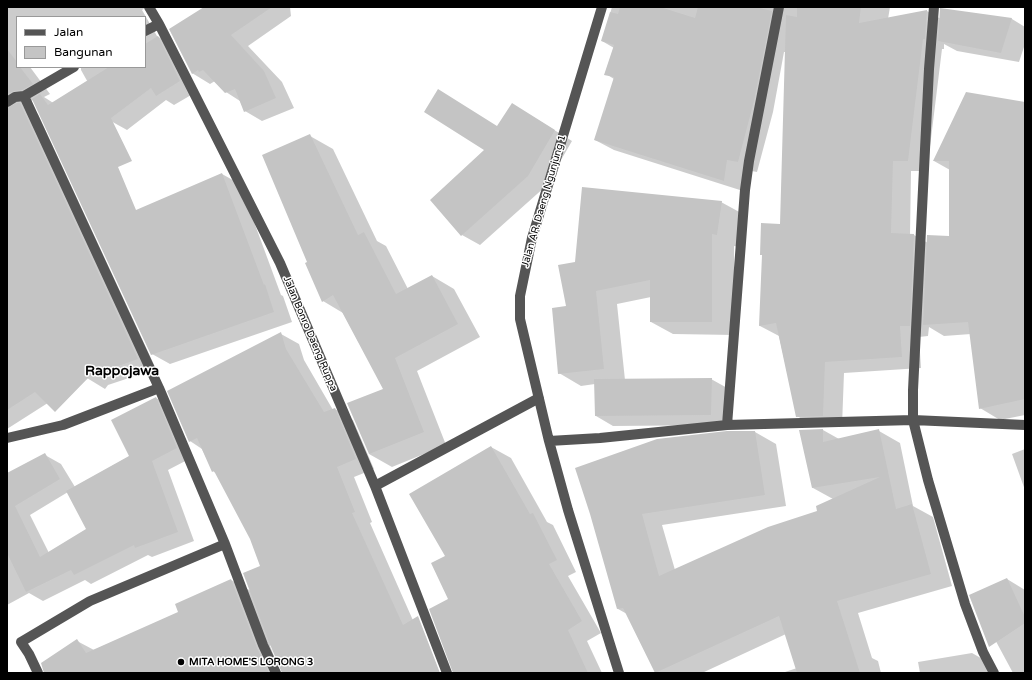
<!DOCTYPE html>
<html>
<head>
<meta charset="utf-8">
<style>
  body { margin:0 }
  #map { position:relative; width:1032px; height:680px; overflow:hidden; background:#fff; font-family:"Varela Round",sans-serif }
  canvas { display:block }
  .frame { position:absolute; inset:0; border:8px solid #000; pointer-events:none }
  .legend { position:absolute; left:16px; top:16px; width:130px; height:52px; box-sizing:border-box; background:#fff; border:1px solid #999; margin:0; padding:5px 7px; list-style:none; font-size:12px; color:#000 }
  .legend li { display:flex; align-items:center; gap:8px; height:20px }
  .legend b { width:20px; border:1px solid #999 }
</style>
</head>
<body>
<div id="map">
<canvas width="1032" height="680"></canvas>
<div class="frame"></div>
<ul class="legend">
<li><b style="height:5px;background:#555"></b>Jalan</li>
<li><b style="height:11px;background:#c4c4c4"></b>Bangunan</li>
</ul>
</div>
<script>
const ctx = document.querySelector('canvas').getContext('2d');
ctx.lineJoin = 'round';
function fillPath(path, color) { ctx.fillStyle = color; ctx.fill(path, 'evenodd'); }
function stroke(path, color, width, dash) { ctx.strokeStyle = color; ctx.lineWidth = width; ctx.lineCap = dash ? 'butt' : 'round'; ctx.setLineDash(dash || []); ctx.stroke(path); }
function label(font, color, halo, rows, align = 'center') {
  ctx.font = font + ' "Varela Round",sans-serif'; ctx.lineWidth = 3; ctx.setLineDash([]); ctx.textBaseline = 'middle'; ctx.strokeStyle = halo; ctx.fillStyle = color; for (const [text, x, y, turn = 0] of rows) {
    ctx.save(); ctx.translate(x, y); ctx.rotate((+turn || 0) * Math.PI / 180); ctx.textAlign = isNaN(turn) ? turn : align; if (halo) ctx.strokeText(text, 0, 0); ctx.fillText(text, 0, 0); ctx.restore();
  }
}
fillPath(new Path2D(`
  M7 7H146L142 10 157 36 175 47 198 91 174 105 166 100 127 130 109 120 81 70V67H145V17H17V67H30L50 94 44 97 58 106 137 213 222 174 240 184 281 295 283 296 292 322 170 364 152 354 34 100 30 101 23 106 38 114 156 369 108 385 105 389 87 378 7 429Z
  M204 7H290L291 16 248 46 282 82 294 108 262 121 245 111 240 101 226 92 215 81 210 84 192 73Z
  M612 7H890L888 19 927 11 941 19V9L1012 19 1025 27V44L1019 62 957 51 944 44V49H942L927 171H911L910 235H914L928 243 950 237V170L934 161 1025 103V415L1000 420 980 408 971 334 944 336 929 327 928 336 919 337 921 368 844 373 842 426 816 427 797 416 779 336 760 326 763 256 761 254 781 225 786 52H784L773 112 757 172 746 170 743 191 614 150 595 140 614 79 606 74 614 48 602 41Z
  M530 115 572 141 546 186 480 245 462 235 486 150 498 127Z
  M310 136 333 149 377 241 386 246 408 289 432 276 454 289 480 337 417 371 446 445 392 467 369 454 384 389 343 313 323 301 308 263Z
  M721 202 743 214 739 247 734 246V335L673 334 651 322V297L617 304 625 380 711 379 729 389V425L613 426 596 416 595 384 581 386 559 373 567 307 575 263Z
  M281 334 299 344 304 360 333 410 335 409 353 420 374 469 354 477 372 522 370 523 419 634 435 673H283L271 645 270 646 281 673H45L77 641 94 650 180 612 231 580 251 591 262 566 251 539 217 474 213 471 202 449 190 441Z
  M156 398 172 407 193 457 168 470 194 541 152 557 148 555 91 584 85 580 43 601 29 593 7 605V474L45 455 61 464 75 487 130 456ZM68 492 88 529 49 553 30 515Z
  M823 430 839 439 879 431 900 443 913 506 933 517 952 586 858 613 872 658 878 661 881 673H782L797 668 786 634 702 673 656 672 627 614 618 609 591 514 755 432 776 444 786 506 662 525 675 570 818 512 833 499 813 488Z
  M491 447 511 458 547 522 553 525 576 572 568 576 601 633 587 641 602 673H454L446 556Z
  M1025 449V490L1012 454Z
  M1007 579 1025 590V673H1013L971 595Z
  M972 653 993 665 996 673H920L918 662Z`), '#0003');
fillPath(new Path2D(`
  M204 7H272L231 35 264 71 276 98 244 112 235 89 225 93 203 70 199 72 198 70 192 74 169 29Z
  M620 7H660L695 18 698 7H755L772 11 754 101 738 162 727 160 724 181 594 140 614 77 604 75 614 45 601 41 610 12 618 14Z
  M797 7H861L859 23 927 10 925 39H923L908 161H893L891 233 914 234 910 326H900L902 357 825 362 823 416 796 417 776 323 759 326 762 255H760L761 223 780 224 786 15 797 17Z
  M940 8 1012 18 1001 53 938 41Z
  M158 36 180 81 156 96 151 88 111 118 132 161 118 167 136 210 222 173 264 285 265 284 274 312 151 355 32 99 40 94 48 105 109 67H145V44Z
  M7 49 17 62V67H20L33 84 22 90 14 91 7 94Z
  M438 89 497 126 512 103 555 130 528 176 461 236 430 200 484 150 424 112Z
  M966 92 1025 102V399L979 409 968 322 923 325 927 235 949 236V161H933Z
  M17 103H20L138 359 90 376 55 412 35 392 7 410V108Z
  M310 134 358 235 364 232 396 294 432 275 458 324 395 358 424 432 369 454 347 403 383 389 333 295 322 302 305 263 307 262 262 155Z
  M582 187 722 201 717 235 712 234V322H650V280L596 291 604 369 558 374 552 308 566 306 558 265 575 262Z
  M281 332 286 349 324 412 335 408 356 459 337 467 355 512 352 513 403 625 418 616 440 673H282L269 642 243 573 260 566 250 539 214 471 212 472 197 438 189 442 167 391Z
  M712 378 711 415 595 416 594 379Z
  M156 397 177 448 152 461 178 532 135 548 134 545 74 575 71 570 26 592 7 553V473L45 453 60 479 15 506 40 557 86 529 66 491 129 456 111 420Z
  M823 429V442L879 429 896 509 912 504 931 574 837 601 860 673H797L779 616 655 673 623 608 617 609 590 514 575 468 657 439 727 431H755L765 495 642 514 659 576 768 527 817 511 816 506 880 477 812 488 799 430Z
  M491 446 530 514 533 513 557 560 549 564 582 621 568 630 588 673H453L429 609 448 599 431 563 445 556 409 494Z
  M1007 578 1025 617V623L989 647 969 595Z
  M231 579 257 648 269 673H44L41 663 77 639 86 653 178 612 175 604Z`), '#c4c4c4');
stroke(new Path2D(`
  M149 7 159 24 280 263 375 486 447 673
  M602 7 532 238 520 296V319L549 441 568 510 619 673
  M934 7 929 69 913 390V420L928 480 965 604 983 652 994 673
  M145 31 159 24
  M24 96 159 388 225 544 263 645 276 673
  M7 102 15 97 24 96 74 67
  M727 425 745 190 749 161 779 7
  M7 438 63 425 159 388
  M549 441 600 438 727 425 913 420 1025 425
  M375 486 539 398
  M38 673 29 654 21 642 90 601 225 544`), '#555', 10);
for (const [x, y, r, color] of [
  [181,662,4,"#000"]
]) { const dot = new Path2D(); dot.arc(x, y, r, 0, 2 * Math.PI); ctx.fillStyle = color; ctx.fill(dot); stroke(dot, '#fff', 1.5); }
label('10px', '#000', '#fff', [
  ["Jalan AR. Daeng Ngunjung 1",544,201,-74],
  ["Jalan Bonro Daeng Ruppa",310,334,67]
]);
label('bold 10px', '#000', '#fff', [
  ["MITA HOME'S LORONG 3",189,662]
], 'left');
label('bold 14px', '#000', '#fff', [
  ["Rappojawa",122,371]
]);
</script>
</body>
</html>
